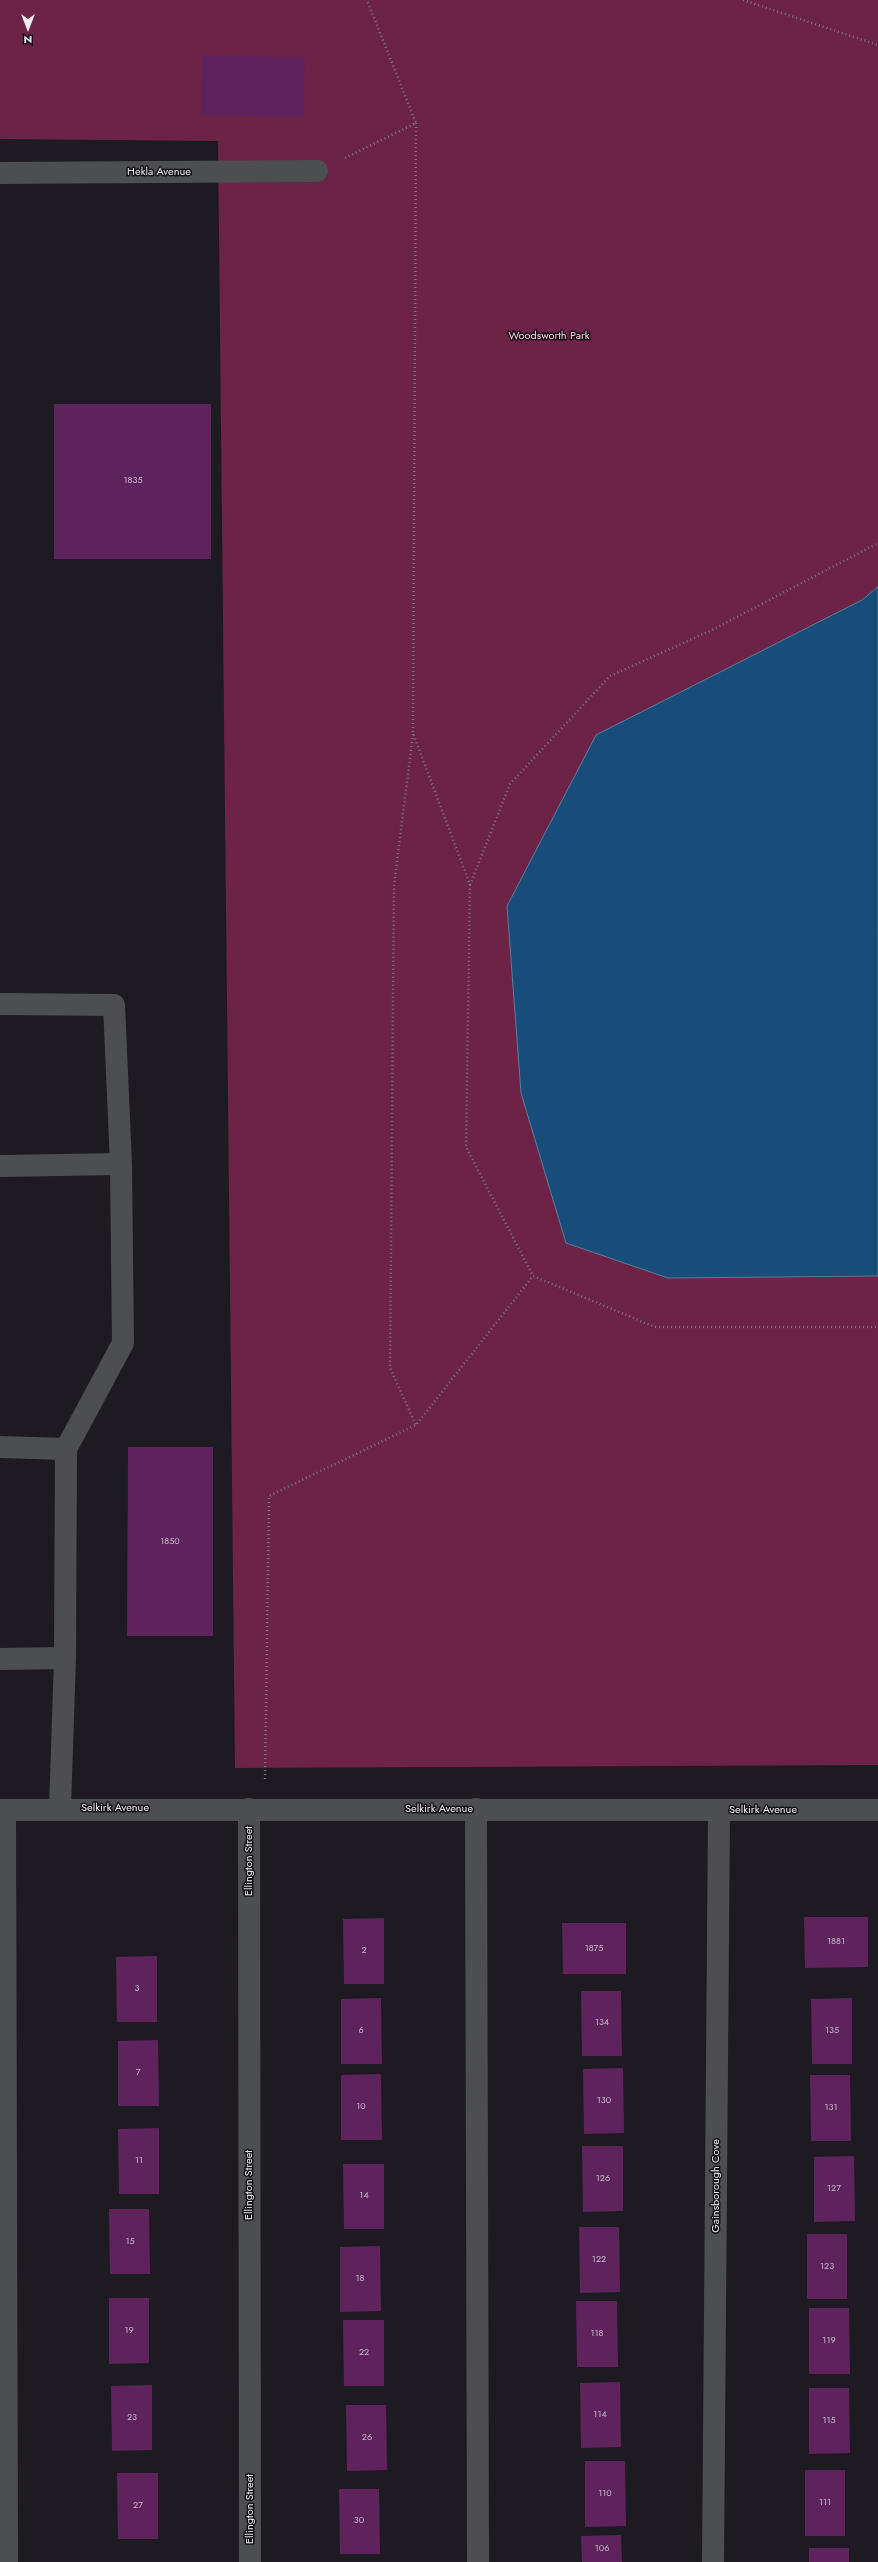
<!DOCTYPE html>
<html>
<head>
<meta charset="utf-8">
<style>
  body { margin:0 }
  #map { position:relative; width:878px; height:2562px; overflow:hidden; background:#1d1b21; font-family:Jost,sans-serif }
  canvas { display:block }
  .north { position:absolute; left:8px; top:8px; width:40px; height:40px; -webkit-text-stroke:3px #141218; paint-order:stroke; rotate:180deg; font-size:11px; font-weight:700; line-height:16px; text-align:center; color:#edecf0 }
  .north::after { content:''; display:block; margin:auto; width:14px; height:18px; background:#edecf0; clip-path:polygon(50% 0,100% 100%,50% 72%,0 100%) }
</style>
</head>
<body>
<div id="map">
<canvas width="878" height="2562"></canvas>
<div class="north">N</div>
</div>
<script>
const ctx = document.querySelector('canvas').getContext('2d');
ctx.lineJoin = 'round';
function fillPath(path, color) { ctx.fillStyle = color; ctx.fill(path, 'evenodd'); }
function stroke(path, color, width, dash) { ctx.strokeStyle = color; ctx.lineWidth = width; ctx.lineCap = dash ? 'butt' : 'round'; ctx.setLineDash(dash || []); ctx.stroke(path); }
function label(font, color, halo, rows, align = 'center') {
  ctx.font = font + ' Jost,sans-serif'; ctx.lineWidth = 3; ctx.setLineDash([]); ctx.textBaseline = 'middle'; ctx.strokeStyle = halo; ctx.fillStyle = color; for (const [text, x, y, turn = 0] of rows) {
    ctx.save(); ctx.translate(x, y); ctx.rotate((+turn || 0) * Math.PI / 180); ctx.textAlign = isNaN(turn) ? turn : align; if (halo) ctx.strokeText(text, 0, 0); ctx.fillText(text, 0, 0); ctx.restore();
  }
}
fillPath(new Path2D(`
  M0 0H878V1765L235 1768 218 141 0 139Z`), '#6c2346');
const water = new Path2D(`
  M878 587V1276L668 1278 566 1243 521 1093 507 906 596 735 862 600Z`);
fillPath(water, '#184d7a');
stroke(water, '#587d9d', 1);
fillPath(new Path2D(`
  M202 55 305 57 304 117 201 116Z
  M54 404H211V559H54Z
  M128 1447H213V1636H127Z
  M804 1917H868V1967L805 1968Z
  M384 1918V1984H344L343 1919Z
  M562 1923H626V1974H563Z
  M157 1956V2022H117L116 1957Z
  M581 1991H621L622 2056H582Z
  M381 1998 382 2064H341V1999Z
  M852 1998V2064H812L811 1999Z
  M158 2040 159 2106H118V2041Z
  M623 2068 624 2133 584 2134 583 2069Z
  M381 2074 382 2140H341V2075Z
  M810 2075H850L851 2141H811Z
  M159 2128V2194H119L118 2129Z
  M582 2146H623V2211L583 2212Z
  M854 2156 855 2221 814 2222V2157Z
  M343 2164H384V2229H344Z
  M109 2209H149L150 2274H110Z
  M579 2227H619L620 2292 580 2293Z
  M807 2234H847V2299H807Z
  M380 2246 381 2311 340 2312V2247Z
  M109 2298H149V2363L109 2364Z
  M576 2301H617L618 2367H577Z
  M809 2308H849L850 2374H809Z
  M343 2320H384V2386H344Z
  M620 2382 621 2447 581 2448 580 2383Z
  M152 2385V2450L112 2451 111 2386Z
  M809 2388H849L850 2453 809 2454Z
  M346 2405H386L387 2470 347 2471Z
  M585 2461H625L626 2526 585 2527Z
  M805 2470H845V2536H805Z
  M117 2473H158V2539H118Z
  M339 2489H379L380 2554H340Z
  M621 2535 622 2562H582L581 2536Z
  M809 2548H849V2562H809Z`), '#5e235d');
stroke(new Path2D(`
  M743 0 878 45
  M416 123 413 733 470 885 466 1147 533 1276 655 1327H878
  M345 158 416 123 367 0
  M413 734 394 885 390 1368 416 1425
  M470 885 510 784 610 676 712 630 878 543
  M265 1779 269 1496 416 1425 533 1276`), '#7b797e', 2.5, [1, 3]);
stroke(new Path2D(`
  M0 1004 114 1005 121 1164 123 1343 66 1449 65 1658 60 1808
  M0 1166 121 1164
  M0 1447 66 1449
  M0 1659 65 1658
  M476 1809 478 2562
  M5 1810 7 2562`), '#4d4e51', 22);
stroke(new Path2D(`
  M0 173 317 171
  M249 1809 250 2562
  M713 2562 719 1810`), '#4d4e51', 22);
stroke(new Path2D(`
  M0 1810H878`), '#4d4e51', 22);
label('9px', '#c9bacb', null, [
  ["1835",133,481],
  ["1850",170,1542],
  ["1881",836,1942],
  ["1875",594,1949],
  ["2",364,1951],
  ["3",137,1989],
  ["134",602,2023],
  ["6",361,2031],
  ["135",832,2031],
  ["7",138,2073],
  ["130",604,2101],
  ["10",361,2107],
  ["131",831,2108],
  ["11",139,2161],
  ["126",603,2179],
  ["127",834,2189],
  ["14",364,2196],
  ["15",130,2242],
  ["122",599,2260],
  ["123",827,2267],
  ["18",360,2279],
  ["19",129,2331],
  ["118",597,2334],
  ["119",829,2341],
  ["22",364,2353],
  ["114",600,2415],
  ["23",132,2418],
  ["115",829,2421],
  ["26",367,2438],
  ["110",605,2494],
  ["111",825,2503],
  ["27",138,2506],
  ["30",359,2521],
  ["106",602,2549]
]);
label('11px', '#edecf0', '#141218', [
  ["Hekla Avenue",159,172],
  ["Selkirk Avenue",115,1808],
  ["Selkirk Avenue",439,1809],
  ["Selkirk Avenue",763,1810],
  ["Ellington Street",249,1861,-90],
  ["Ellington Street",249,2185,-90],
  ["Gainsborough Cove",716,2186,-90],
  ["Ellington Street",250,2509,-90]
]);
label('11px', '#fdcddf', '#141218', [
  ["Woodsworth Park",549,336]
]);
</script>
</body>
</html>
